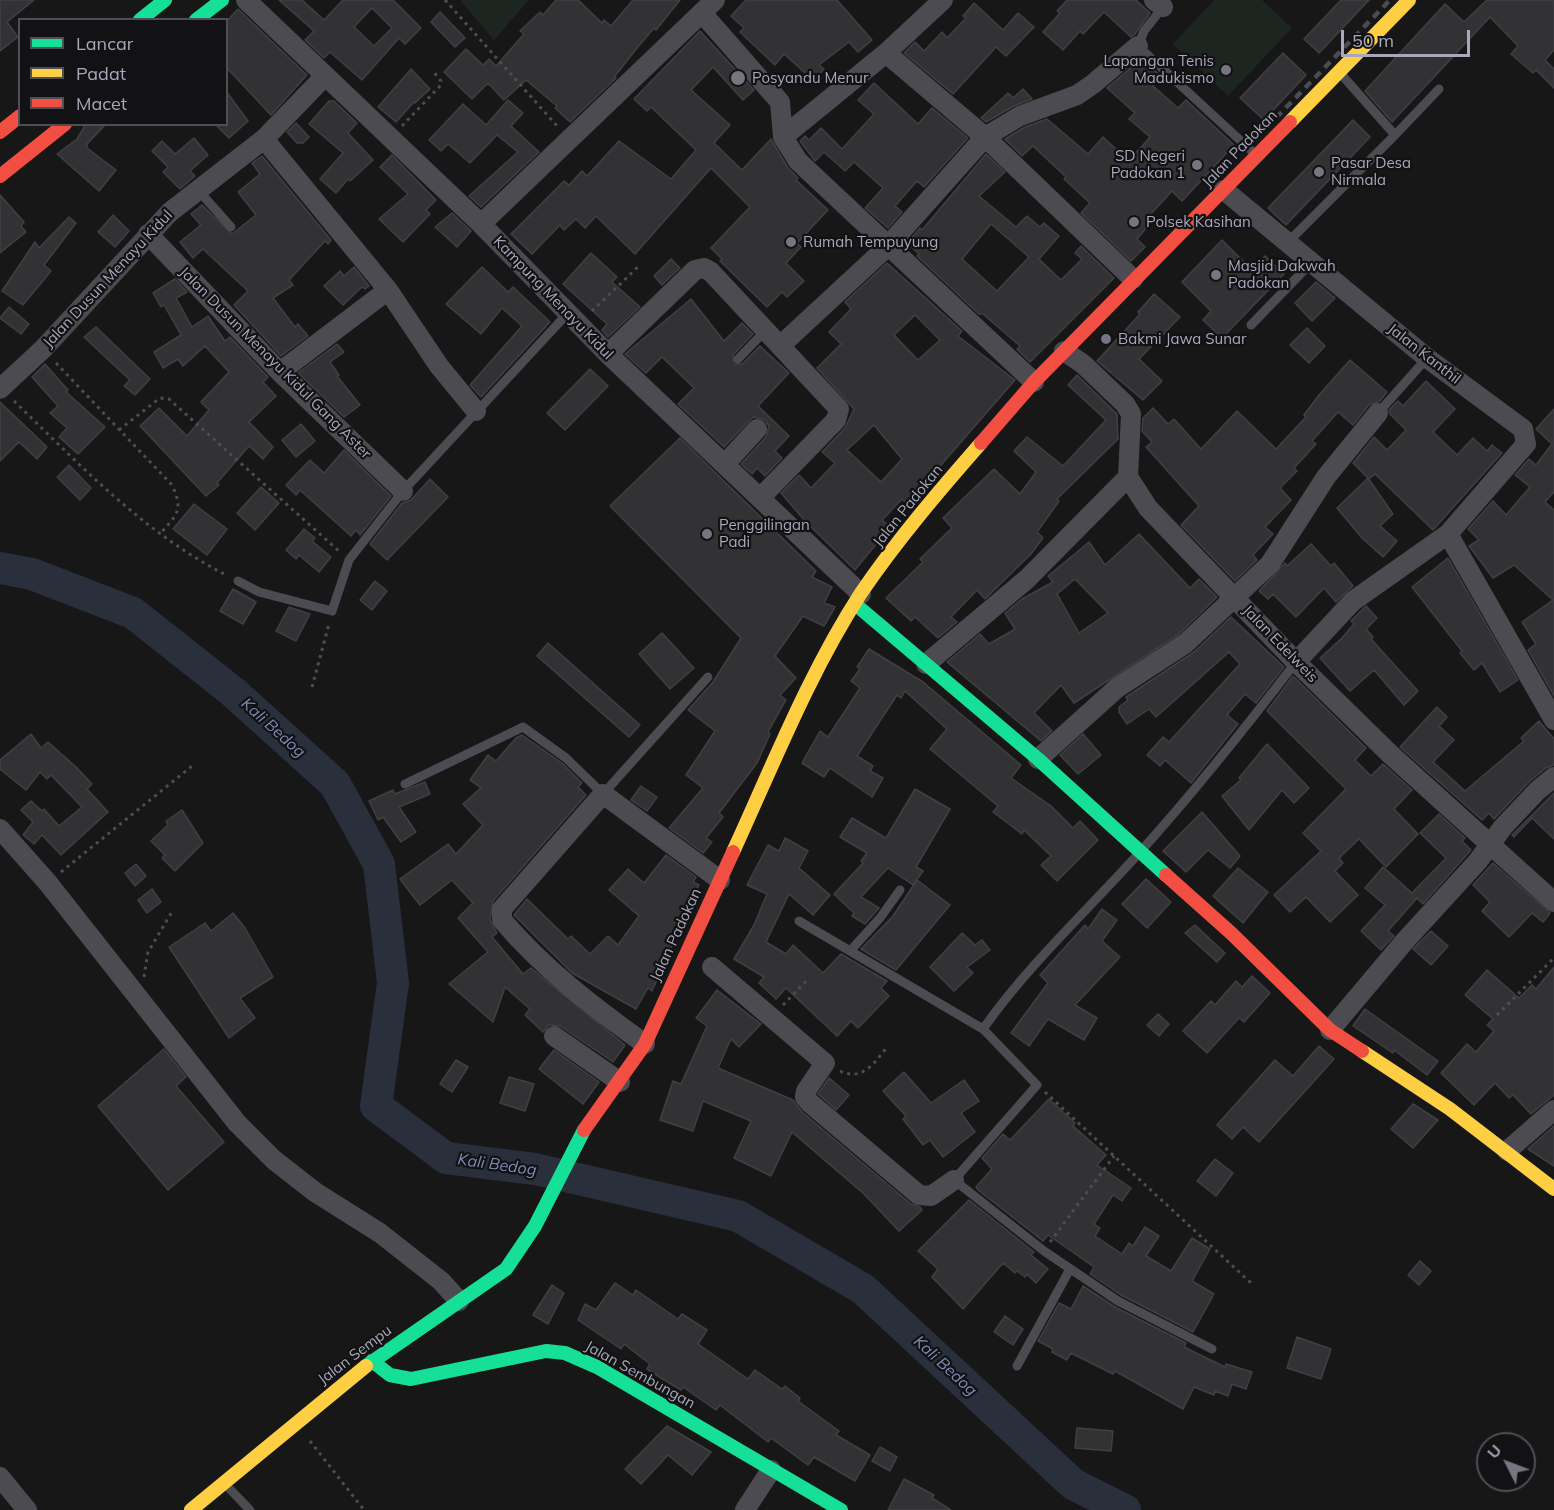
<!DOCTYPE html>
<html>
<head>
<meta charset="utf-8">
<style>
  body { margin:0 }
  #map { position:relative; width:1554px; height:1510px; overflow:hidden; background:#171718; font-family:Mulish,sans-serif }
  canvas { display:block }
  .legend { position:absolute; left:18px; top:18px; width:210px; height:108px; box-sizing:border-box; background:#121114; border:2px solid #4e4e56; margin:0; padding:8px 10px; list-style:none; font-size:18px; color:#a7a9ba }
  .legend li { display:flex; align-items:center; gap:12px; height:30px }
  .legend b { width:30px; border:2px solid #4e4e56 }
  .north { position:absolute; left:1476px; top:1432px; width:60px; height:60px; box-sizing:border-box; background:#121114; border:2px solid #4e4e56; border-radius:50%; rotate:312deg; font-size:16px; font-weight:700; line-height:24px; text-align:center; color:#a7a9ba }
  .north::after { content:''; display:block; margin:auto; width:21px; height:27px; background:#757681; clip-path:polygon(50% 0,100% 100%,50% 72%,0 100%) }
  .scale { position:absolute; left:1341px; top:30px; width:129px; height:27px; box-sizing:border-box; border:3px solid #a7a9ba; border-top:0; padding-left:8px; font-size:18px; line-height:21px; white-space:nowrap; color:#a7a9ba; -webkit-text-stroke:4px #121114; paint-order:stroke }
</style>
</head>
<body>
<div id="map">
<canvas width="1554" height="1510"></canvas>
<ul class="legend">
<li><b style="height:8px;background:#16e098"></b>Lancar</li>
<li><b style="height:8px;background:#ffcf43"></b>Padat</li>
<li><b style="height:8px;background:#f24e42"></b>Macet</li>
</ul>
<div class="north">U</div>
<div class="scale">50 m</div>
</div>
<script>
const ctx = document.querySelector('canvas').getContext('2d');
ctx.lineJoin = 'round';
function fillPath(path, color) { ctx.fillStyle = color; ctx.fill(path, 'evenodd'); }
function stroke(path, color, width, dash) { ctx.strokeStyle = color; ctx.lineWidth = width; ctx.lineCap = dash ? 'butt' : 'round'; ctx.setLineDash(dash || []); ctx.stroke(path); }
function label(font, color, halo, rows, align = 'center') {
  ctx.font = font + ' Mulish,sans-serif'; ctx.lineWidth = 4.5; ctx.setLineDash([]); ctx.textBaseline = 'middle'; ctx.strokeStyle = halo; ctx.fillStyle = color; for (const [text, x, y, turn = 0] of rows) {
    ctx.save(); ctx.translate(x, y); ctx.rotate((+turn || 0) * Math.PI / 180); ctx.textAlign = isNaN(turn) ? turn : align; if (halo) ctx.strokeText(text, 0, 0); ctx.fillText(text, 0, 0); ctx.restore();
  }
}
fillPath(new Path2D(`
  M460 0H529L494 40Z
  M1214 0H1262L1292 28 1228 96 1173 44Z`), '#1d2520');
stroke(new Path2D(`
  M0 568 32 574 133 613 233 692 335 784 379 864 393 983 376 1106 446 1158 535 1169 738 1216 863 1289 1073 1484 1125 1510`), '#292f3b', 32);
const building = new Path2D(`
  M0 0H34L7 22 18 37 0 51Z
  M279 0H302L324 20 343 0H393L421 28 405 44 399 38 362 80 330 52 324 58 305 40 314 31ZM372 8 392 28 374 46 354 27Z
  M556 0H578L602 23 604 20 611 26 633 0H680L656 30 654 28 637 48 615 76 616 78 570 122 555 108 557 106 526 80 504 100 488 83 472 99 444 72 466 49 483 65 489 59 496 66 524 34 520 31 540 12 543 15Z
  M746 0H837L872 40 858 52 849 42 819 65 824 69 814 81 784 54 775 65 740 32 744 28 731 16Z
  M1067 0H1136L1150 13 1135 34 1131 37 1104 12 1083 34 1080 31 1063 50 1043 32 1060 13 1057 11Z
  M1341 0H1369L1319 53 1304 39Z
  M1487 0H1554V50L1545 60 1554 69V88L1536 70 1533 73 1511 54 1518 46 1490 17 1392 122 1365 91 1445 4 1464 22Z
  M974 3 1003 30 1018 13 1034 27 1006 56 996 47 953 94 904 53 915 42 924 51 942 32 947 38 966 18 963 16Z
  M238 9 307 75 271 115 226 67V22Z
  M440 12 465 38 455 47 431 22Z
  M700 31 754 90 743 100 713 67 691 90 730 125 714 143 742 170 771 139 788 168 798 178 796 180 828 210 797 243 801 247 786 263 804 281 787 297 782 292 767 307 720 261 722 259 711 248 750 207 711 168 635 254 596 216 585 228 576 219 564 230 560 225 532 254 511 234 564 181 569 185 582 171 587 176 619 141 671 179 696 150 651 107 647 111 634 99Z
  M1283 53 1306 75 1264 120 1240 98Z
  M1141 59 1162 77 1153 86 1178 108 1186 100 1234 145 1182 201 1172 191 1148 217 1152 221 1137 239 1145 247 1131 261 1081 213 1090 203 1064 179 1066 177 1033 146 1022 156 1005 139 1025 127 1047 119 1088 154 1103 137 1129 161 1150 137 1129 119 1135 113 1107 88Z
  M411 69 430 89 415 103 414 102 396 122 378 107Z
  M874 83 918 124 932 108 968 138 924 187 917 181 895 206 902 212 888 228 865 208 883 188 854 162 845 171 824 152 815 161 800 141 805 136 809 140 821 128 842 149 874 114 858 100Z
  M1023 89 1032 99 1014 106 986 122 981 118 1008 93 1013 98Z
  M226 91 248 121 229 138 217 126 226 124Z
  M508 100 523 113 511 126 539 152 481 207 469 196 518 152 497 135 470 163 448 144 441 151 429 140 463 104 486 125Z
  M329 101H334L357 123 348 133 373 160 350 181 348 179 336 193 320 179 343 153 309 124Z
  M1353 120 1370 137 1286 225 1268 208Z
  M296 123 309 137 303 143H297L287 132Z
  M86 124H106L87 144V148L116 170 99 191 57 154 77 139Z
  M194 138 208 155 190 171 195 176 180 189 163 172 168 167 152 151 162 141 175 154Z
  M986 154 1005 172 979 196 1016 227 1027 216 1040 227 1044 223 1059 236 1039 259 1061 280 1082 259 1075 253 1081 246 1114 278 1030 362 1017 349 1020 346 983 314H979L917 256 919 254 907 243 920 228 922 230ZM991 224 1029 257 997 291 962 259Z
  M392 155 436 200 426 210 430 214 403 242 379 219 408 194 380 167Z
  M262 156 331 240 328 244 325 241 289 280 293 285 273 298 295 327 298 324 308 336 281 356 234 305 248 291 203 249 193 258 180 242 201 225 191 214 202 205 232 234 256 215 238 192 260 174 252 163Z
  M0 195 24 222 21 226 26 232 0 253Z
  M452 213 471 231 457 247 435 227Z
  M113 215 129 231 115 247 98 232Z
  M69 217 76 223 44 265 51 271 23 305 2 291 35 242 39 248Z
  M1222 240 1252 270 1265 256 1284 274 1222 338 1203 320 1211 311 1182 282Z
  M591 253 617 277 612 282 640 307 608 337 602 330 607 324 563 284Z
  M671 259 680 268 662 285 654 276Z
  M887 263 962 331 958 336 1015 380 907 504 902 499 882 520 890 527 855 570 806 522 781 493 799 475 811 488 835 463 822 452 845 428 854 409 817 368 841 344 829 332 851 309 845 302ZM915 315 940 340 918 360 894 335ZM874 425 902 459 881 482 847 450Z
  M354 267 369 286 365 289 362 287 343 305 324 286 340 271 344 276Z
  M482 267 508 292 513 287 550 322 481 397 470 385 522 326 502 308 481 334 446 304Z
  M175 279 187 292 176 298 192 327 208 316 225 341 230 337 268 377 263 382 276 396 249 422 273 447 263 459 249 446 217 483 219 485 206 496 140 426 159 408 187 436 209 410 201 402 229 372 205 346 183 366 178 359 163 368 154 352 181 335 164 305 161 307 153 293Z
  M1316 282 1335 298 1312 321 1295 303Z
  M1154 294 1180 317 1139 359 1162 381 1143 400 1097 361 1140 314 1138 312Z
  M691 299 724 341 742 323 753 334 733 355 734 364H742L760 346 789 373 758 406 789 436 775 451 782 458 765 476 757 468 752 474 741 464 766 437 769 426 765 420 754 417 749 421 724 447 678 404 694 388 662 357 646 373 625 354Z
  M9 307 29 324 21 334 0 318Z
  M96 327 150 379 135 395 124 386 130 380 84 337Z
  M1307 328 1325 346 1309 363 1290 345Z
  M337 344 344 352 330 362 339 375 337 376 360 405 344 417 298 373Z
  M1350 360 1387 392 1380 401 1369 405 1353 425 1338 412 1312 441 1316 444 1294 468 1297 471 1280 488 1291 500 1265 527 1273 534 1253 555 1257 560 1235 581 1181 525 1199 506 1146 447 1152 442 1142 431 1143 418 1153 408 1168 424 1174 419 1201 449 1237 411 1276 449 1306 417 1304 415 1319 395Z
  M45 364 68 390 66 392 105 427 78 454 59 437 67 428 50 413 58 406 32 377Z
  M590 369 608 386 565 430 547 413Z
  M1077 375 1117 414 1118 439 1057 499 1059 501 1037 532 1043 538 1031 554 985 599 977 590 951 617 957 622 938 638 915 617 911 621 886 598 923 562 920 559 952 528 943 518 994 469 1020 494 1036 472 1014 451 1027 437 1063 466 1106 420 1068 385Z
  M1426 381 1455 409 1433 432 1457 455 1473 438 1487 451 1492 445 1502 453 1433 530 1375 474 1369 479 1353 463 1374 437 1387 450 1406 430 1390 414 1389 410 1398 401 1403 406Z
  M0 402 47 447 37 459 19 442 0 461Z
  M1554 409V492L1545 502 1554 510V696L1528 650 1536 644 1522 622 1553 600 1514 565 1493 578 1469 546 1479 540 1468 529 1493 501 1506 515 1530 487 1515 475 1529 459 1536 465 1552 444 1536 429Z
  M301 424 315 441 296 457 282 440Z
  M680 438 816 571 812 577 832 587 824 603 835 607 824 626 803 616 775 656 796 678 780 695 786 700 768 732 770 734 757 763 719 813 723 817 706 838 712 842 703 853 669 828 703 788 686 775 715 731 688 710 713 682 741 638 610 506Z
  M344 450 391 496 360 535 356 530 351 536 300 490 296 495 286 485 310 460 324 473Z
  M69 465 91 488 80 500 57 477Z
  M1368 478 1393 514 1380 526 1397 541 1383 557 1362 538 1337 508Z
  M430 479 448 497 387 560 370 544 402 503 411 500Z
  M261 487 279 503 255 530 237 513Z
  M194 504 227 529 207 555 173 529Z
  M304 529 315 538 312 541 331 557 319 572 299 555 296 559 286 550Z
  M1139 534 1190 588 1199 579 1217 597 1179 634 1074 703 1061 685 1034 713 1052 731 1041 741 947 662 980 634 989 644 1015 629 1005 613 1022 599 1053 582 1048 576 1089 542 1105 565ZM1075 579 1108 613 1079 633 1057 594Z
  M1311 544 1331 566 1334 563 1353 586 1336 602 1324 588 1296 617 1273 594 1268 599 1259 591 1285 563 1287 566Z
  M1448 558 1518 680 1500 692 1482 663 1474 670 1460 653 1462 651 1412 587Z
  M375 581 387 591 372 610 360 600Z
  M233 589 256 602 243 624 220 611Z
  M1366 606 1377 618 1366 629 1373 637 1371 639 1418 691 1404 705 1374 670 1350 691 1320 658 1341 639 1354 624 1351 621Z
  M289 607 310 614 296 641 276 631Z
  M1231 617 1284 667 1256 703 1245 694 1227 715 1238 724 1191 783 1165 760 1160 766 1147 755 1163 737 1169 742 1240 664 1229 652 1156 717 1149 709 1127 724 1119 712V707L1128 700 1126 697 1194 652Z
  M662 633 694 668 670 689 639 654Z
  M548 643 640 725 629 737 537 656Z
  M869 649 923 682 1021 765 1011 778 1051 806 1073 828 1080 821 1098 840 1057 881 1041 865 1051 856 1024 830 1022 834 993 812 998 806 930 749 947 729 905 691 901 698 897 695 857 756 873 766 870 771 883 778 872 797 830 768 824 777 802 763 820 731 828 737 860 688 851 681 860 669 857 667Z
  M1293 676 1366 748 1355 760 1371 776 1383 764 1412 790 1394 809 1418 834 1386 867 1359 839 1339 858 1343 863 1335 871 1358 895 1330 922 1306 897 1290 912 1274 895 1321 851 1303 833 1346 789 1267 711Z
  M1437 707 1447 717 1439 726 1454 740 1433 762 1465 791 1524 741 1521 738 1539 721 1554 739V765L1546 768 1529 782 1494 819 1489 813 1482 820 1400 747Z
  M31 734 41 748 48 742 76 767 92 784 87 789 108 812 61 855 42 835 34 844 23 835 33 822 21 810 31 801 42 811 44 809 59 826 82 807 51 775 47 779 40 772 26 790 0 769V760Z
  M1083 734 1101 755 1078 774 1060 755Z
  M522 735 562 763 582 783 578 787 586 795 493 901 490 920 497 933 492 937 523 974 531 968 625 1045 613 1062 560 1026 549 1025 543 1032 525 1015 530 1009 505 987 493 1022 449 984 488 952 458 918 473 903 452 880 420 905 400 879 448 844 456 854 483 825 463 804 481 788 470 780 488 755 496 761 516 738Z
  M1267 744 1309 788 1294 803 1282 790 1249 830 1222 796 1241 780 1239 778Z
  M425 782 430 794 399 807 416 832 401 842 383 817 378 820 369 801 393 790 395 794Z
  M641 786 657 797 647 811 631 800Z
  M915 789 950 809 916 867 923 871 913 885 888 868 861 897 879 908 865 924 852 916 854 913 834 894 863 863 861 861 867 853 840 837 852 818 886 838Z
  M1554 793V839L1532 818 1514 837 1512 835Z
  M182 810 203 843 175 871 162 858 165 855 151 841 168 825 166 821Z
  M1202 812 1240 856 1230 868 1208 850 1186 872 1163 851Z
  M1439 814 1465 838 1462 841 1471 850 1423 904 1417 898 1388 931 1394 936 1381 950 1361 931 1385 905 1365 888 1383 867 1412 893 1446 858 1420 833Z
  M785 838 808 851 799 868 830 895 813 915 789 894 766 942 786 954 793 945 823 973 841 954 887 981 881 988 889 996 858 1028 851 1021 837 1036 786 988 776 999 759 983 764 977 734 959 754 925 767 894 747 885 768 845 779 851Z
  M666 855 696 877 693 882 699 885 652 991 648 988 636 1009 572 973 514 915 527 899 568 939 571 936 590 954 608 936 618 945 639 916 609 890 628 869 644 883Z
  M1493 863 1550 913 1543 922 1532 913 1509 937 1482 911 1490 902 1473 885Z
  M136 864 146 876 135 886 125 873Z
  M1238 868 1268 892 1243 923 1213 896Z
  M1146 879 1171 902 1147 928 1122 904Z
  M917 880 950 905 896 970 861 949 893 916Z
  M152 889 161 902 147 913 138 900Z
  M1102 909 1117 920 1102 941 1120 957 1075 1005 1097 1018 1084 1040 1048 1019 1029 1046 1011 1033 1048 983 1040 975 1085 925 1088 929Z
  M233 913 245 928 273 977 240 998 255 1018 229 1038 169 947 205 923 211 931Z
  M1195 925 1225 953 1217 962 1185 933Z
  M1431 931 1448 946 1431 965 1413 949Z
  M962 933 975 945 982 940 990 950 967 967 973 973 954 991 930 967Z
  M1554 967V1095L1531 1114 1513 1095 1509 1098 1495 1083 1474 1105 1441 1073 1467 1044 1476 1052 1494 1031 1487 1025 1493 1019 1465 995 1487 970 1519 998 1532 985 1536 989Z
  M1252 976 1270 993 1244 1022 1239 1018 1207 1053 1183 1031 1211 1001 1215 1005 1236 981 1242 987Z
  M717 990 761 1024 739 1047 731 1039 718 1068 793 1100 802 1112 911 1204 920 1207 922 1210 899 1231 864 1194 792 1132 771 1176 734 1158 751 1121 703 1101 693 1131 660 1120 673 1081 681 1084 707 1026 696 1018Z
  M1365 1009 1438 1061 1427 1075 1394 1050 1393 1053 1353 1026Z
  M1158 1014 1169 1024 1159 1036 1147 1025Z
  M1319 1046 1334 1059 1259 1142 1243 1127 1232 1139 1217 1125 1275 1060 1293 1076Z
  M164 1049 186 1077 176 1086 224 1142 168 1190 98 1106Z
  M554 1050 599 1082 583 1104 539 1069Z
  M456 1060 468 1067 452 1092 440 1084Z
  M904 1072 931 1103 964 1080 979 1101 961 1113 975 1132 943 1157 930 1140 923 1145 903 1119 906 1116 883 1091Z
  M509 1077 534 1084 525 1111 500 1103Z
  M829 1078 849 1095 836 1110 818 1094Z
  M1049 1099 1075 1123 1073 1126 1106 1155 1097 1165 1131 1188 1122 1201 1113 1195 1094 1224 1100 1228 1095 1236 1122 1254 1129 1243 1133 1246 1145 1227 1159 1236 1146 1256 1171 1271 1192 1238 1210 1249 1192 1281 1214 1294 1193 1332 1121 1295 1090 1274 1094 1267 1048 1235 1043 1241 978 1190 976 1187 992 1169 982 1158 1003 1134 1010 1140Z
  M1413 1104 1438 1120 1413 1148 1391 1129Z
  M1554 1126V1166L1528 1149Z
  M1215 1159 1233 1173 1216 1196 1197 1181Z
  M969 1200 1034 1252 1031 1255 1048 1269 1036 1283 1027 1274 1025 1277 1017 1271 1015 1273 1003 1263 963 1309 932 1277 938 1269 918 1251Z
  M1420 1261 1431 1271 1419 1285 1408 1275Z
  M615 1283 633 1295 636 1290 678 1319 682 1314 707 1330 698 1344 748 1379 755 1370 782 1389 785 1386 800 1398 798 1401 839 1431 836 1435 870 1455 855 1481 814 1457 808 1465 771 1438 768 1442 720 1405 716 1410 683 1387 681 1390 661 1378 647 1369 650 1364 624 1344 621 1349 578 1320 585 1304 596 1310Z
  M552 1285 564 1293 548 1324 533 1315Z
  M1083 1286 1115 1307 1186 1343 1184 1347 1225 1367 1226 1364 1252 1372 1246 1389 1232 1384 1228 1396 1215 1391 1214 1395 1194 1387 1183 1409 1115 1371 1113 1374 1071 1353 1067 1360 1052 1352 1053 1349 1038 1341 1059 1303 1071 1309Z
  M1005 1316 1023 1329 1013 1345 994 1332Z
  M1297 1337 1331 1349 1321 1379 1287 1368Z
  M667 1426 711 1452 692 1475 668 1455 641 1484 625 1469Z
  M1077 1428 1113 1431 1111 1451 1075 1448Z
  M880 1447 897 1457 890 1471 872 1461Z
  M904 1479 934 1495 932 1498 951 1510H888Z`);
fillPath(building, '#323234');
stroke(building, '#404044', 1.5);
stroke(new Path2D(`
  M445 0 558 127
  M402 126 441 85V81L433 71
  M592 311 640 265
  M56 363 172 485C184 511 177 514 160 534
  M14 401C80 465 145 534 228 576
  M119 430 160 398 169 399 339 551
  M312 687 329 624
  M61 872 192 766
  M144 977 148 952 173 910
  M783 1005 809 978
  M1497 1015 1554 958
  M840 1071C863 1082 875 1062 888 1046
  M1045 1092 1251 1283
  M1050 1242 1114 1156
  M310 1441 364 1510`), '#4d4d52', 3, [3, 4.5]);
stroke(new Path2D(`
  M1163 7 1144 31 1138 46 1255 154
  M1395 135 1439 89
  M198 190 231 227
  M1287 243 1395 135 1340 73
  M1251 325 1311 263
  M738 359 765 331
  M1378 413 1427 358
  M238 581 259 592 332 611 349 560 403 491 568 313
  M405 784 523 727 566 758 603 794 708 677
  M799 921 983 1029
  M851 950 880 918 900 890
  M1212 1349 1118 1301 1044 1251 954 1180 1037 1085 983 1029C1029 964 1087 911 1140 852 1195 791 1246 727 1296 662
  M1017 1366 1070 1269
  M225 1484 250 1510`), '#4c4b51', 9);
stroke(new Path2D(`
  M246 0 481 224 608 354 861 594
  M1154 0 1163 7
  M702 13 780 102 783 137 798 161 1034 382
  M886 53 985 137 1133 279
  M783 137 886 53 943 0
  M264 139 388 290 439 366 476 411
  M1224 190 1427 358 1523 429 1526 444 1448 534 1353 601 1296 662
  M481 224 715 0
  M148 234 280 372 403 491
  M780 346 887 247 985 137 1020 116 1077 95 1093 84 1138 46
  M1064 351 1083 364 1125 404 1131 414 1128 477 1148 508 1296 662 1390 754 1554 902
  M608 354 695 270 704 268 711 272 839 409 836 420 761 497
  M280 372 388 290
  M0 389 43 349 170 212 264 139 325 76
  M725 464 757 429
  M1448 534 1554 720
  M926 664 1027 579 1128 477
  M1038 759 1117 688 1186 643 1270 564 1326 477 1378 413
  M0 829 48 883 237 1123 274 1160 315 1192 380 1233 441 1281 459 1301
  M712 967 825 1063 806 1091 805 1097 810 1103 919 1195 931 1196 954 1180
  M1330 1030 1404 942 1478 861 1503 827 1537 791 1554 777
  M554 1036 620 1082
  M645 1044C593 1007 544 969 502 920V909L603 794 720 880
  M1507 1151 1554 1110
  M0 1477 27 1510
  M745 1510 771 1470`), '#4c4b51', 20);
stroke(new Path2D(`
  M140 20 165 0
  M196 20 222 0
  M855 604 1038 759 1166 875
  M372 1361 390 1375 411 1379 546 1351 565 1353 597 1367 841 1510
  M366 1366 506 1269 535 1226 584 1130`), '#16e098', 14);
stroke(new Path2D(`
  M1290 122 1409 0
  M733 852C773 765 809 673 861 593 897 540 939 491 981 443
  M1362 1051 1450 1109 1554 1189
  M191 1510 366 1366`), '#ffcf43', 14);
stroke(new Path2D(`
  M0 132 20 116
  M0 176 65 124
  M981 443 1034 382 1290 122
  M1166 875 1231 933 1330 1030 1362 1051
  M584 1130 645 1044 733 852`), '#f24e42', 14);
stroke(new Path2D(`
  M1276 118 1390 0`), '#4b4c50', 4.5, [8, 6]);
for (const [x, y, r, color] of [
  [1226,70,6,"#757681"],
  [738,78,8,"#757681"],
  [1197,165,6,"#757681"],
  [1319,172,6,"#757681"],
  [1134,222,6,"#757681"],
  [791,242,6,"#757681"],
  [1216,275,6,"#757681"],
  [1106,339,6,"#757681"],
  [707,534,6,"#757681"]
]) { const dot = new Path2D(); dot.arc(x, y, r, 0, 2 * Math.PI); ctx.fillStyle = color; ctx.fill(dot); stroke(dot, '#121114', 2); }
label('15px', '#a7a9ba', '#121114', [
  ["Lapangan Tenis",1214,61,"right"],
  ["Madukismo",1214,78,"right"],
  ["Posyandu Menur",752,78],
  ["SD Negeri",1185,156,"right"],
  ["Padokan 1",1185,173,"right"],
  ["Pasar Desa",1331,163],
  ["Nirmala",1331,180],
  ["Polsek Kasihan",1146,222],
  ["Rumah Tempuyung",803,242],
  ["Masjid Dakwah",1228,266],
  ["Padokan",1228,283],
  ["Bakmi Jawa Sunar",1118,339],
  ["Penggilingan",719,525],
  ["Padi",719,542]
], 'left');
label('15px', '#a7a9ba', '#121114', [
  ["Jalan Padokan",1240,149,-46],
  ["Jalan Dusun Menayu Kidul",108,279,-47],
  ["Kampung Menayu Kidul",553,298,46],
  ["Jalan Kanthil",1424,354,38],
  ["Jalan Dusun Menayu Kidul Gang Aster",275,363,45],
  ["Jalan Padokan",908,506,-51],
  ["Jalan Edelweis",1280,644,46],
  ["Jalan Padokan",676,935,-65],
  ["Jalan Sempu",355,1355,-37],
  ["Jalan Sembungan",640,1375,29]
]);
label('italic 16px', '#7c8eb7', '#121114', [
  ["Kali Bedog",273,728,42],
  ["Kali Bedog",497,1165,8],
  ["Kali Bedog",945,1366,43]
]);
</script>
</body>
</html>
